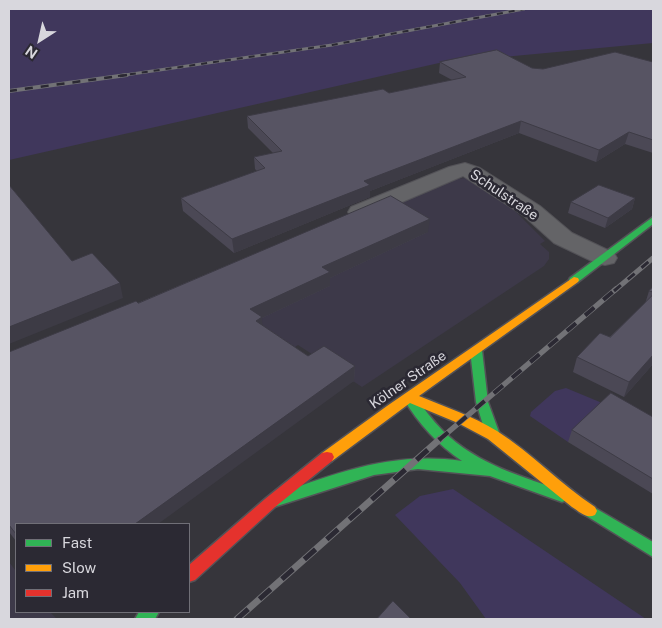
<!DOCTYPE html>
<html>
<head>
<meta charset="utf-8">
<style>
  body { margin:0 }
  #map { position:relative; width:662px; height:628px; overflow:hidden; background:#36353b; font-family:"Public Sans",sans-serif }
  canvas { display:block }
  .frame { position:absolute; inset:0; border:10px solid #d8d7dd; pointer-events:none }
  .legend { position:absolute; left:15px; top:523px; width:175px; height:90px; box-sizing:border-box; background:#2b2933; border:1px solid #706f77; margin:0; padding:6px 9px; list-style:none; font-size:15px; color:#d8d7dd }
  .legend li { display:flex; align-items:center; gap:10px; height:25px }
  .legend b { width:25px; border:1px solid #706f77 }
  .north { position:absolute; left:15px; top:15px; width:50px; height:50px; -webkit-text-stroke:4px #2b2933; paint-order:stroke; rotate:215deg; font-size:14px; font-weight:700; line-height:20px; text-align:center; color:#d8d7dd }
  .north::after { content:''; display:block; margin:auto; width:18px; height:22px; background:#d8d7dd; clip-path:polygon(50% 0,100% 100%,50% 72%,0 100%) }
</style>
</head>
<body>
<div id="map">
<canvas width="662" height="628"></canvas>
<div class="frame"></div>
<ul class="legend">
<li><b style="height:6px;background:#30b455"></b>Fast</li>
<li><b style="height:6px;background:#ff9f0a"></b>Slow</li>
<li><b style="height:6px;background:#e5322d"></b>Jam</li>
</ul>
<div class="north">N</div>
</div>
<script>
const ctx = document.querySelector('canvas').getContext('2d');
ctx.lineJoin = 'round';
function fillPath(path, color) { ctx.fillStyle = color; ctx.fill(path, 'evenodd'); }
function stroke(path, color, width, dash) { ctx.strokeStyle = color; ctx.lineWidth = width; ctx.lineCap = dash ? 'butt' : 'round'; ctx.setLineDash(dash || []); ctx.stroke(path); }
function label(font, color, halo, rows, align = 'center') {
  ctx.font = font + ' "Public Sans",sans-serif'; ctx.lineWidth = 5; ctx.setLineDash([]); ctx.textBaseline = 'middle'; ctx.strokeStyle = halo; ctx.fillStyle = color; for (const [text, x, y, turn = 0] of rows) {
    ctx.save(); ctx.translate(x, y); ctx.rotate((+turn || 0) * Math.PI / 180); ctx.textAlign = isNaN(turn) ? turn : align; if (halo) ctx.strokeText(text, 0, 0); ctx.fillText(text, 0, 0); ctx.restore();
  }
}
fillPath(new Path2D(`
  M465 178 473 180 515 211 545 241 540 244 549 252V259L544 266 362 387 298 345 123 464 9 357 456 179Z
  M9 562 16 571V612H50L57 619H9Z`), '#3d3949');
fillPath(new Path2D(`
  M9 9H653V43L439 63 9 160Z
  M566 388 607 405 568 442 530 416 531 412 555 391Z
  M453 489 646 619H486L460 583 395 515 420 496Z`), '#40375c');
const street = new Path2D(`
  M465 163 480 168 540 206 572 233 614 253 617 258 614 263 605 265 596 263 554 243 524 216 463 176 367 217 359 219 351 217 348 212 351 207 449 167Z`);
const fast = new Path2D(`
  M653 217V224L578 282H570L569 280 570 278Z
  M476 346 482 350 488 402 500 435 498 439 493 440 488 439 486 435 476 402 470 350Z
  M409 393 414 395C423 407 432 420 443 431 478 465 523 477 567 492L569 496 567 500 562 502 490 476 418 469 374 475 274 507 269 505 267 501 269 497C335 474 390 451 462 461 438 445 418 423 403 398L404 395Z
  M590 505 653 542V557L585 515 583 511 585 507Z
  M139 612H159L155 619H135Z`);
const slow = new Path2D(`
  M574 277 578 278 579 280 578 282 419 396C445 407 473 416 497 431 532 453 560 484 595 507L597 511 595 515C586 519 580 512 572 507L488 439 458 423 410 403 332 461 327 462 322 461 320 457 322 453 387 406Z`);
const jam = new Path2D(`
  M327 452 332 453 334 457 332 461 275 507 195 580 189 582V565L265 499 322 453Z`);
stroke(street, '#535257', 2);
stroke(fast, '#535257', 3);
stroke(slow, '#535257', 3);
stroke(jam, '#535257', 3);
fillPath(street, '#646467');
fillPath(fast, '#30b455');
fillPath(slow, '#ff9f0a');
fillPath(jam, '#e5322d');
const railFar4 = new Path2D(`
  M118 76 332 45 524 9`);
const railFar3 = new Path2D(`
  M9 91 127 75`);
const railFar2 = new Path2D(`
  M614 291 653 258`);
const railFar1 = new Path2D(`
  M439 440 616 289`);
const rail = new Path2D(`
  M237 619 440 439`);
stroke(railFar4, '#727276', 3);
stroke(railFar3, '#727276', 4);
stroke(railFar2, '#727276', 5);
stroke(railFar1, '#727276', 5.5);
stroke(rail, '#727276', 7);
stroke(railFar4, '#2b2933', 2, [6]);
stroke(railFar3, '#2b2933', 2.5, [8]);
stroke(railFar2, '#2b2933', 3, [9]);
stroke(railFar1, '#2b2933', 4, [12]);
stroke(rail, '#2b2933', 5, [15]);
fillPath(new Path2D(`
  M440 62 543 69 653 62V153L625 144 596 162 519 133 370 191V197L234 253 183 211 181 198 257 171 255 169 254 157 273 153 248 128 247 116 389 93 452 80 439 73Z
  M635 198 632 209 605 228 568 213 571 202Z
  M428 232 330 278V286L262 318V325L308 356 355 366 354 381 16 524V541L9 532V352L138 303Z
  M653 287V364L624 397 573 372 577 357 610 337 645 304 649 291Z
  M653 417V494L568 442 572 430Z`), '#4b4855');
fillPath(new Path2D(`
  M521 121 519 133 370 191V197L234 253 232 239 364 181Z
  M629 132 625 144 596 162 599 150Z
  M635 198 632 209 605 228 608 218Z
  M430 219 428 232 330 278V286L262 318 263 332 250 309 322 267Z
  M120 283 123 298 9 344V327Z
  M653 355V364L624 397 629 382Z
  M355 366 354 381 158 524H135Z`), '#3d3b45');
const building = new Path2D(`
  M497 50 532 68 543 69 615 52 653 62V140L629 132 599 150 521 121 364 181 370 185 232 239 181 198 265 168 254 157 282 151 247 116 383 89 389 93 466 77 440 62Z
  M9 185 72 261 92 253 120 283 9 327Z
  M599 185 635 198 608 218 571 202Z
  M391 196 430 219 322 267 330 272 250 309 262 317 256 321 308 356 324 346 355 366 135 524H16V534L9 525V352L136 301 138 303Z
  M653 287V292L649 291Z
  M653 295V355L629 382 577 357 600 333 610 337Z
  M611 393 653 417V479L572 430Z
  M393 601 411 619H377Z`);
fillPath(building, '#575463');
stroke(building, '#3d3b45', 1);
label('14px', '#d8d7dd', '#2b2933', [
  ["Schulstraße",504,195,34],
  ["Kölner Straße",408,380,-35]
]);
</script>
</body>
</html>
